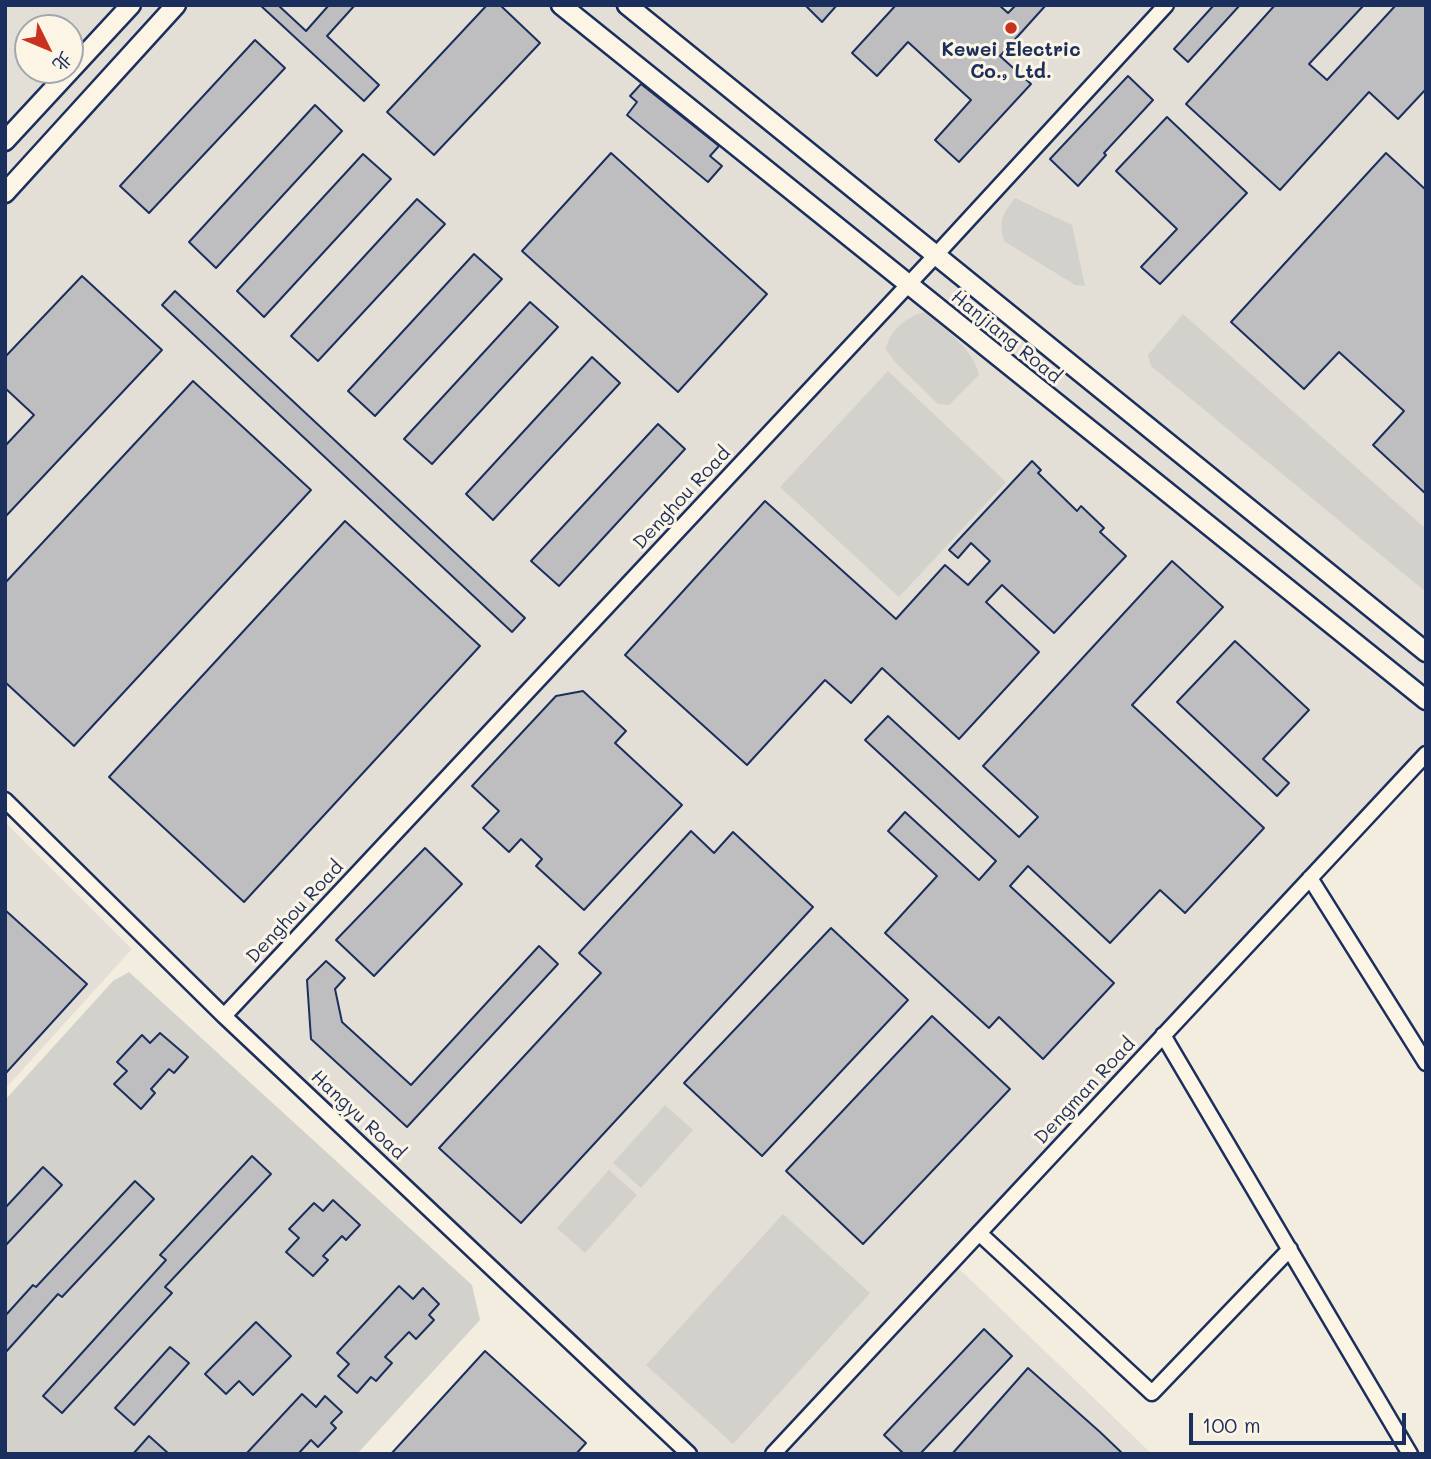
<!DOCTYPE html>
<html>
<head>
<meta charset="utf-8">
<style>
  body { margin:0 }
  #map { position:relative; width:1431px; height:1459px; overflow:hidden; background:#f3ede0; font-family:Mali,"LXGW WenKai TC",sans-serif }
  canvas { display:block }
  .frame { position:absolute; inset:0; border:7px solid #1b2f5e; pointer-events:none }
  .north { position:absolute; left:14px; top:14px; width:70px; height:70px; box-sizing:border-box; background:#fcf5e5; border:2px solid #a2a6af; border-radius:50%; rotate:133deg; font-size:19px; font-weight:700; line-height:28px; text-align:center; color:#1b2f5e }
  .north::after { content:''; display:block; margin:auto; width:24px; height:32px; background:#c8321e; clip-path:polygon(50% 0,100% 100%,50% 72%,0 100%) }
  .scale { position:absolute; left:1189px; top:1413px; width:217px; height:32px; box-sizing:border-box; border:4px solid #1b2f5e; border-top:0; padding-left:9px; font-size:21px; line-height:24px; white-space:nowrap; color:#1b2f5e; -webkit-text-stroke:5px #fcf5e5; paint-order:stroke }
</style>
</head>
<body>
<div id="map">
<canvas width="1431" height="1459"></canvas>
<div class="frame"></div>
<div class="north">北</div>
<div class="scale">100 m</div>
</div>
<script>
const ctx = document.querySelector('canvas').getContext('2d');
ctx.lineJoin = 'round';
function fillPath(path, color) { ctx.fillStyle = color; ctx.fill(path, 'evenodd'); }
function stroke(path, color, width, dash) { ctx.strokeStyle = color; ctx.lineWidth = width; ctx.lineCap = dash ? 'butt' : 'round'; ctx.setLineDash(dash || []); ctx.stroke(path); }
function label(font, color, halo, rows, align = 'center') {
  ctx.font = font + ' Mali,sans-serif'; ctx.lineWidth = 6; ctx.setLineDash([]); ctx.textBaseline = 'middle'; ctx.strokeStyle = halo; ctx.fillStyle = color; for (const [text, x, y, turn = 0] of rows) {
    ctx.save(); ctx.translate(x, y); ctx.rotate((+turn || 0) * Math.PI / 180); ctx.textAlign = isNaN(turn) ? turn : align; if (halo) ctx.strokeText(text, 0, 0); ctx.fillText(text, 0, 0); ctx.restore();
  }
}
fillPath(new Path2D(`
  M5 5H1426V754L952 1262 1152 1454H689L5 800ZM28 28H70V70H28Z
  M5 822 132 949 5 1089Z`), '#e3dfd6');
fillPath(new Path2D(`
  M1015 198 1072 225 1085 286 1075 285 1004 241C998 222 1003 213 1015 198Z
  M925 312C945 330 973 348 979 375L949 405 938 404 894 361 886 349C889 331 907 316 925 312Z
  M1183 314 1426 529V592L1151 366 1148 355Z
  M888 371 1006 482 899 597 780 487Z
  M129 972 472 1285 480 1320 357 1454H5V1100L113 981Z
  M665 1105 693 1130 641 1188 613 1163Z
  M609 1170 637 1195 585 1253 557 1228Z
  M783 1214 870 1293 733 1444 646 1365Z`), '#d3d1cc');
const building = new Path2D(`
  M260 5H278L306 31 329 5H355L327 36 379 85 364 101Z
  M487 5H500L540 43 434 155 387 112Z
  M805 5H837L822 22Z
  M896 5H999L1008 13 1016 5H1046L1000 56 1031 84 959 162 935 140 971 100 908 42 877 76 852 53Z
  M1214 5H1240L1188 62 1174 49Z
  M1275 5H1364L1309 64 1327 80 1396 5H1426V89L1398 119 1369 92 1280 190 1186 104Z
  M255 40 285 68 149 213 120 186Z
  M1128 76 1153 100 1104 153 1106 155 1078 186 1050 159Z
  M641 84 719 146 710 156 722 166 708 182 627 115 637 102 630 96Z
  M315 105 342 131 216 268 189 242Z
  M1167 117 1247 193 1160 284 1141 267 1177 229 1116 171Z
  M611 153 767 294 678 392 522 251Z
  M1386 153 1426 190V494L1373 445 1404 411 1339 352 1304 389 1231 322Z
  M363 154 391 179 264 317 237 291Z
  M417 199 445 224 318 361 291 336Z
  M474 254 502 279 375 416 348 391Z
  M82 276 162 350 5 517V446L34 415 5 388V357Z
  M175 291 525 618 512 632 162 305Z
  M530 302 558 327 432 464 404 439Z
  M592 357 620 383 493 520 466 494Z
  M193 381 311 490 74 746 5 682V583Z
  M658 424 685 449 559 586 531 561Z
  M1032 461 1041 470 1038 473 1077 511 1081 506 1104 528 1100 532 1126 556 1054 633 1002 585 986 602 1039 652 959 739 882 668 851 703 825 680 747 765 625 655 765 501 896 619 945 565 968 585 990 561 971 543 958 558 949 550Z
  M345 521 480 646 244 902 109 777Z
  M1172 561 1223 607 1132 705 1264 828 1185 913 1160 890 1110 943 1028 866 1010 886 1114 983 1043 1059 999 1017 989 1028 885 933 937 876 888 831 905 812 979 880 996 861 865 740 888 716 1019 837 1038 817 983 766Z
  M1235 641 1309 710 1263 759 1289 783 1277 796 1177 702Z
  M583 691 626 731 615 743 682 805 584 910 536 866 542 859 521 839 509 852 483 828 499 811 472 786 556 696Z
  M691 831 714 853 733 832 813 907 521 1223 439 1148 601 973 579 953Z
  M425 848 462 884 374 976 336 940Z
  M5 910 87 984 5 1074Z
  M831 928 908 1000 762 1156 684 1083Z
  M539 946 558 964 407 1127 311 1039 307 980 326 961 345 978 335 989 342 1022 411 1085Z
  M932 1016 1010 1089 863 1244 786 1171Z
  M160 1033 188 1057 174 1073 169 1069 151 1089 155 1093 141 1109 114 1084 127 1071 117 1062 142 1035 150 1043Z
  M252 1156 271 1174 165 1287 172 1293 62 1413 43 1396 166 1260 160 1255Z
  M43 1167 62 1185 5 1246V1208Z
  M135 1181 154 1199 62 1297 58 1294 5 1353V1316L33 1285 36 1287Z
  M333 1200 360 1225 346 1240 342 1236 323 1256 328 1260 313 1276 286 1252 299 1238 289 1229 314 1203 323 1211Z
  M399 1286 413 1299 423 1288 439 1304 429 1315 434 1320 416 1339 409 1332 385 1357 392 1363 376 1381 371 1377 357 1393 338 1376 349 1364 337 1353Z
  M256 1322 291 1356 253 1395 239 1381 226 1394 205 1374Z
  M984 1329 1012 1356 920 1454H904L884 1435Z
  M170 1347 189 1363 134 1425 115 1408Z
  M485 1351 586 1443 576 1454H391Z
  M1028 1368 1100 1432 1123 1454H952Z
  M302 1394 316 1407 325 1396 342 1412 331 1423 336 1428 318 1447 311 1440 298 1454H246Z
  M149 1436 169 1454H133Z`);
fillPath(building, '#bebec0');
stroke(building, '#1b2f5e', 2);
const minor = new Path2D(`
  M5 800 224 1016 689 1454
  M1310 878 1426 1063
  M224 1016 935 256 1166 5
  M1163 1035 1410 1454
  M979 1233 1152 1393 1290 1249
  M773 1454 1426 754`);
const major = new Path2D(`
  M561 5 1426 700
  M627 5 1426 652
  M5 141 131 5
  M5 193 176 5`);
stroke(minor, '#1b2f5e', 19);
stroke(major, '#1b2f5e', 23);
stroke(minor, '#fcf5e5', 14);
stroke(major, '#fcf5e5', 18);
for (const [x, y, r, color] of [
  [1011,28,7,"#c8321e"]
]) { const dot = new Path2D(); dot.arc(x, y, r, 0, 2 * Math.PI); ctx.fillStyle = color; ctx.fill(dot); stroke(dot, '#fcf5e5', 2.5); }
label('bold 19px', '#1b2f5e', '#fcf5e5', [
  ["Kewei Electric",1011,50],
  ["Co., Ltd.",1011,72]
]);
label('19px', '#1b2f5e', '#fcf5e5', [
  ["Hanjiang Road",1006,337,39],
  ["Denghou Road",682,498,-47],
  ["Denghou Road",295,912,-47],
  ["Dengman Road",1085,1091,-47],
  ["Hangyu Road",358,1115,43]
]);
</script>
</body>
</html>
